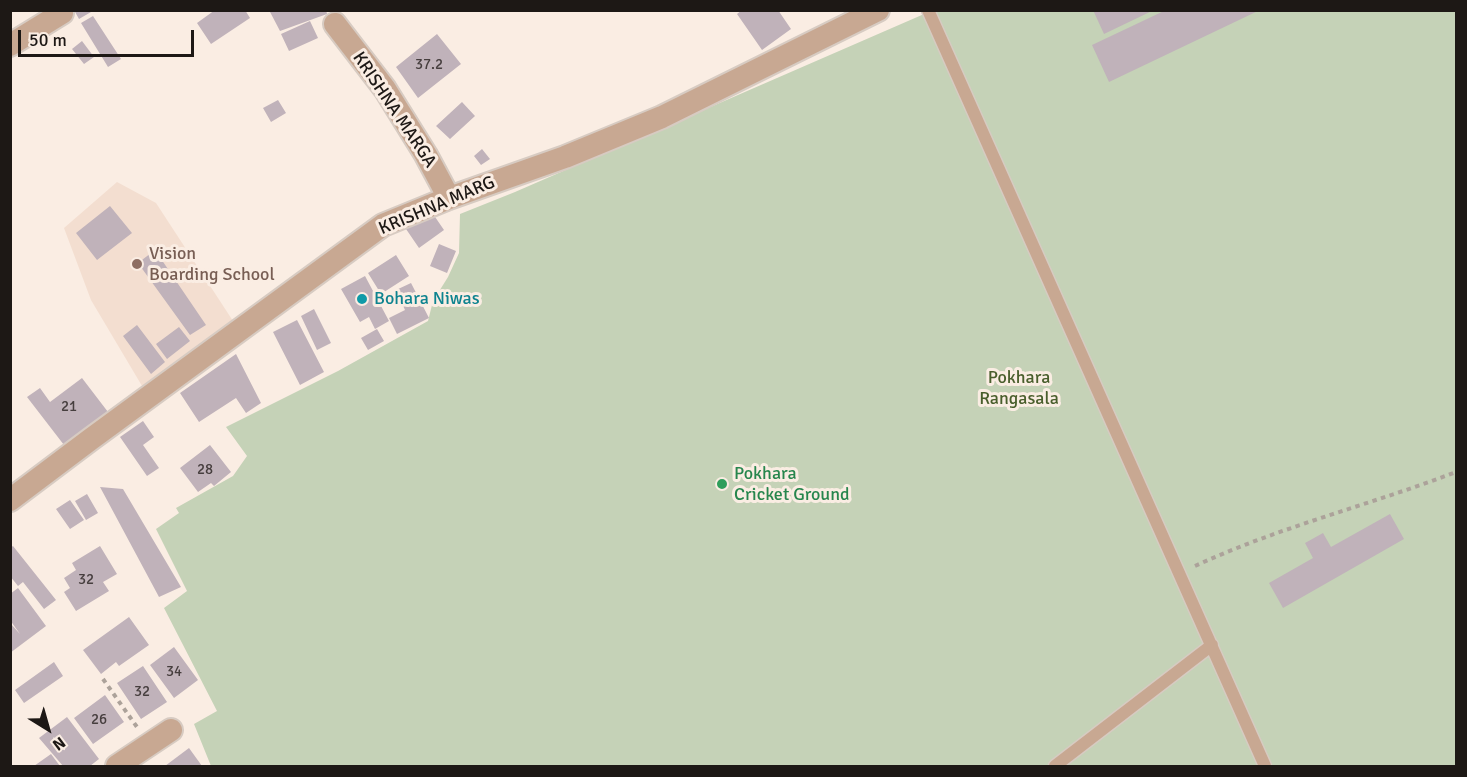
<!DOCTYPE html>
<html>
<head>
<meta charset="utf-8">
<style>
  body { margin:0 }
  #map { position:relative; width:1467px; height:777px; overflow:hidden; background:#faede3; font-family:Signika,sans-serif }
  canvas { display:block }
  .frame { position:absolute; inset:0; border:12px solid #1d1815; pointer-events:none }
  .north { position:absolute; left:18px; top:699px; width:60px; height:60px; -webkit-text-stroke:4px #faede3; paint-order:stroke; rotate:143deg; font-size:16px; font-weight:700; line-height:24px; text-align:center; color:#1d1815 }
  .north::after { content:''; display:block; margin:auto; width:21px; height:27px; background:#1d1815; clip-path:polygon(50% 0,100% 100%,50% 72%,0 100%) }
  .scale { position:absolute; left:18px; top:30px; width:176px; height:27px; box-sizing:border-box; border:3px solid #1d1815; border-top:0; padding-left:8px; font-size:18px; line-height:21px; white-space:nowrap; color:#1d1815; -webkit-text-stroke:4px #faede3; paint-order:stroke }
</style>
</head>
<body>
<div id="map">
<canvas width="1467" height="777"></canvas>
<div class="frame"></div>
<div class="north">N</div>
<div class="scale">50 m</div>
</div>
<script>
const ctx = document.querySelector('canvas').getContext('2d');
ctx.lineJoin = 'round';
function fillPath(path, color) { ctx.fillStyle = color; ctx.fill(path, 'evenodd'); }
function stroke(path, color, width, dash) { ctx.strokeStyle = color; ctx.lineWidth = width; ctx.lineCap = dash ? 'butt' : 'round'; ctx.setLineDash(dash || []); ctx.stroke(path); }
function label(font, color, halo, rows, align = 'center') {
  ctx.font = font + ' Signika,sans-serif'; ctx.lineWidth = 6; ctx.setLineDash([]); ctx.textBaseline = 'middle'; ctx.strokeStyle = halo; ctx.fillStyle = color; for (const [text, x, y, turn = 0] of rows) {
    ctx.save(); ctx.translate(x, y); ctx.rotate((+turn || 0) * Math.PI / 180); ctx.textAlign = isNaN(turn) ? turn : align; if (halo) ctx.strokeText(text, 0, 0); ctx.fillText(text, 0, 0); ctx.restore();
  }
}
fillPath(new Path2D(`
  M117 182 156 203 233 321 145 391 91 300 64 228Z`), '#f3ded0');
fillPath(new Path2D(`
  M931 11H1456V766H211L194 724 217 711 164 608 187 591 156 529 179 513 176 508 233 476 247 456 226 427 338 371 428 321 433 301 448 277 459 253 460 214 515 192Z`), '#c5d2b7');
fillPath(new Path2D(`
  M74 10H91V12L79 19Z
  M215 10H245L250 18 211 44 197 23Z
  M269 10H326L327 14 280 31Z
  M742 10H778L791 29 762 50 737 14Z
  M1093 10H1154L1104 34Z
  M1166 10H1260L1109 82 1092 45Z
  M93 16 121 59 108 67 81 23Z
  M310 21 318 38 289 51 281 34Z
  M437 34 461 64 418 98 396 67Z
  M82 41 94 57 84 64 72 49Z
  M278 100 286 113 271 122 263 108Z
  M462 102 475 116 450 139 436 126Z
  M482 149 490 159 481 165 474 156Z
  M110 206 132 233 97 260 76 233Z
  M431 211 444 230 419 248 406 229Z
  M439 244 456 251 447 273 430 266Z
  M155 250 206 325 190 335 138 263Z
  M396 255 409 276 381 294 368 273Z
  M365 276 389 321 375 329 369 317 360 322 341 289Z
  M411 283 429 318 397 334 389 318 405 310 396 290Z
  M314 309 331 343 317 350 301 316Z
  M297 320 324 372 300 385 273 332Z
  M137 325 165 362 151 374 123 336Z
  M179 327 190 341 167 359 156 344Z
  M377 329 384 341 368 350 361 338Z
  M236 354 261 403 246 413 236 398 199 422 180 393Z
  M82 378 108 412 64 445 27 397 40 388 50 402Z
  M143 421 154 437 143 445 159 468 147 476 120 437Z
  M210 445 231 472 214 486 211 483 198 492 180 468Z
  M100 487 123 489 181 587 159 597Z
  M87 494 98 513 86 520 75 501Z
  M70 500 84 520 70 529 56 509Z
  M1390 514 1404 539 1283 608 1269 583 1313 558 1305 543 1323 533 1331 547Z
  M13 546 56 600 44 609 23 582 18 586 10 576V548Z
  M100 546 117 574 103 582 109 591 76 611 64 592 70 588 64 578 76 570 72 563Z
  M18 588 46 626 10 653V623L20 634 10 620V594Z
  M129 617 149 645 119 666 116 662 101 674 83 650Z
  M174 647 198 680 174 698 150 665Z
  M54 662 63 676 24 703 15 690Z
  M143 666 167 702 141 719 117 683Z
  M105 695 124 722 93 744 74 718Z
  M67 717 99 759 90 766H63L39 738Z
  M189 748 202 766H165Z
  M51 754 60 766H34Z`), '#c0b2ba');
const service = new Path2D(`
  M928 10 1265 766
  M1055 766 1212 645`);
const minor = new Path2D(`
  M335 24 385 89 426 155 449 198
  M10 45 62 13
  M10 500 91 439 383 225 449 198 565 157 662 117 878 10
  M117 766 171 730`);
stroke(service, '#d7cbc2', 15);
stroke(minor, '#d7cbc2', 26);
stroke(new Path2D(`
  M1195 566C1279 527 1370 505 1456 472
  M103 679 137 727`), '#aca29a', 4, [4.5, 4.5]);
stroke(service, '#c8a892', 12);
stroke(minor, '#c8a892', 22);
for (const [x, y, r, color] of [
  [137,264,6,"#8d6e63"],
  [362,299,6,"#0f9aa8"],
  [722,484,6,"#2e9e5b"]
]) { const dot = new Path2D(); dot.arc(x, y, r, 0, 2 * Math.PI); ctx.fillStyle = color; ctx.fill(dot); stroke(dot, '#faede3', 2); }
label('15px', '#463e3e', null, [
  ["37.2",429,65],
  ["21",69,407],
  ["28",205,470],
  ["32",86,580],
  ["34",174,672],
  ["32",142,692],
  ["26",99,720]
]);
label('18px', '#1d1815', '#faede3', [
  ["KRISHNA MARGA",394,110,56],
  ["KRISHNA MARG",437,206,-23]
]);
label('18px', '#785e54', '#faede3', [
  ["Vision",149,254],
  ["Boarding School",149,275]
], 'left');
label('18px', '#0d838f', '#faede3', [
  ["Bohara Niwas",374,299]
], 'left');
label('18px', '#495e2c', '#faede3', [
  ["Pokhara",1019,378],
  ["Rangasala",1019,399]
]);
label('18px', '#27864d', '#faede3', [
  ["Pokhara",734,474],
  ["Cricket Ground",734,495]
], 'left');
</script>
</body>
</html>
